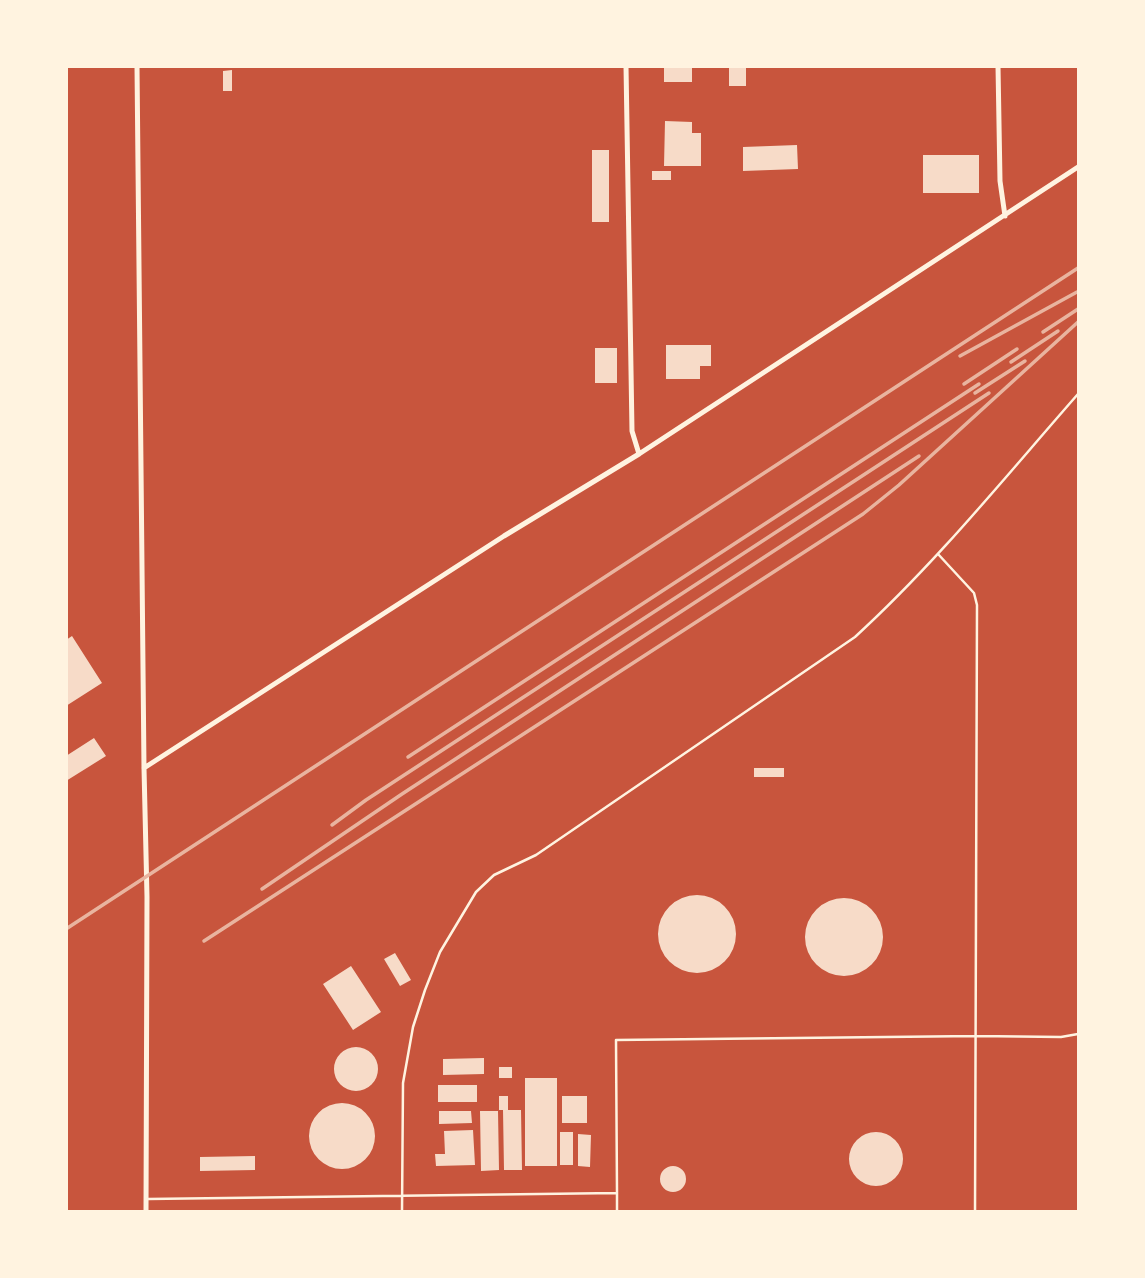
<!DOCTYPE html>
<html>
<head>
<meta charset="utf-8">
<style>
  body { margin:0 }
  #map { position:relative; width:1145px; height:1278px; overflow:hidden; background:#c8553d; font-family:"Times New Roman",serif }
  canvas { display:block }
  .frame { position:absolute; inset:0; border:68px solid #fff3e0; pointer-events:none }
</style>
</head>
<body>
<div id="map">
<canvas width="1145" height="1278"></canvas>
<div class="frame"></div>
</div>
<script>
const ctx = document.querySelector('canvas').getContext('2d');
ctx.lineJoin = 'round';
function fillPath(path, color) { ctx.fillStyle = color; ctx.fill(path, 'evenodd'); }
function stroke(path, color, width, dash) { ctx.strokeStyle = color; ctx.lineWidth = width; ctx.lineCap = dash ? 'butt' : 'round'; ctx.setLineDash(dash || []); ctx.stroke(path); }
fillPath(new Path2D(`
  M664 66H692V82H664Z
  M729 66H746V86H729Z
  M232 70V91H223V71Z
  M665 121 692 122V133H701V166H664Z
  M797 145 798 169 743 171V147Z
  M592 150H609V222H592Z
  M923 155H979V193H923Z
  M652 171H671V180H652Z
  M666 345H711V366H700V379H666Z
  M595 348H617V383H595Z
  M72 636 102 683 66 706V640Z
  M94 738 106 756 66 781V756Z
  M754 768H784V777H754Z
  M658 934a39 39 0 1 1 78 0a39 39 0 1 1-78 0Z
  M805 937a39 39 0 1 1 78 0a39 39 0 1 1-78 0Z
  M395 953 411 980 400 986 384 959Z
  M351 966 381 1012 353 1030 323 984Z
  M334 1069a22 22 0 1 1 44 0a22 22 0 1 1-44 0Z
  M484 1058V1074L443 1075V1059Z
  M499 1067H512V1078H499Z
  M525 1078H557V1166H525Z
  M438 1085H477V1102H438Z
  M499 1096H508V1110H521L522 1170H504L503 1110H499Z
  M562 1096H587V1123H562Z
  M309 1136a33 33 0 1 1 66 0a33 33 0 1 1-66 0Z
  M439 1111H471L472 1123 439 1124Z
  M480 1111H498L499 1170 481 1171Z
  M473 1130 475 1165 436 1166 435 1154H445L444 1131Z
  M849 1159a27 27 0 1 1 54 0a27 27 0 1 1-54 0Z
  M560 1132H573V1165H560Z
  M578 1134 591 1135 590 1167 578 1166Z
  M255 1156V1170L200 1171V1157Z
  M660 1179a13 13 0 1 1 26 0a13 13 0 1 1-26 0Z`), '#f7dbc8');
stroke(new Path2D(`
  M938 554 974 593 977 605 975 1212
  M148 1199 617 1193 616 1040 976 1036 1061 1037 1078 1034
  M402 1212 403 1083 413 1027 425 990 440 952 476 892 494 875 536 855 855 637C936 563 1006 476 1078 394
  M617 1212V1193`), '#fff3e0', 2.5);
stroke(new Path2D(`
  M137 66 144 768 147 897 146 1212
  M626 66 632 431 639 454
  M998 66 1000 181 1005 216
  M144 768 504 536 639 454 1078 167`), '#fff3e0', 5);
stroke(new Path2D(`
  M1043 332 1078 309
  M960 356 1077 292
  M1011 362 1058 331
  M964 384 1017 349
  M975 393 1025 361
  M408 757 979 384
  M332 825 366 800 989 393
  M262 889 402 794 919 456
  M66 929 1078 268
  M204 941 863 514 899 485 1078 322`), '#e9b49f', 3.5);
</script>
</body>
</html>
